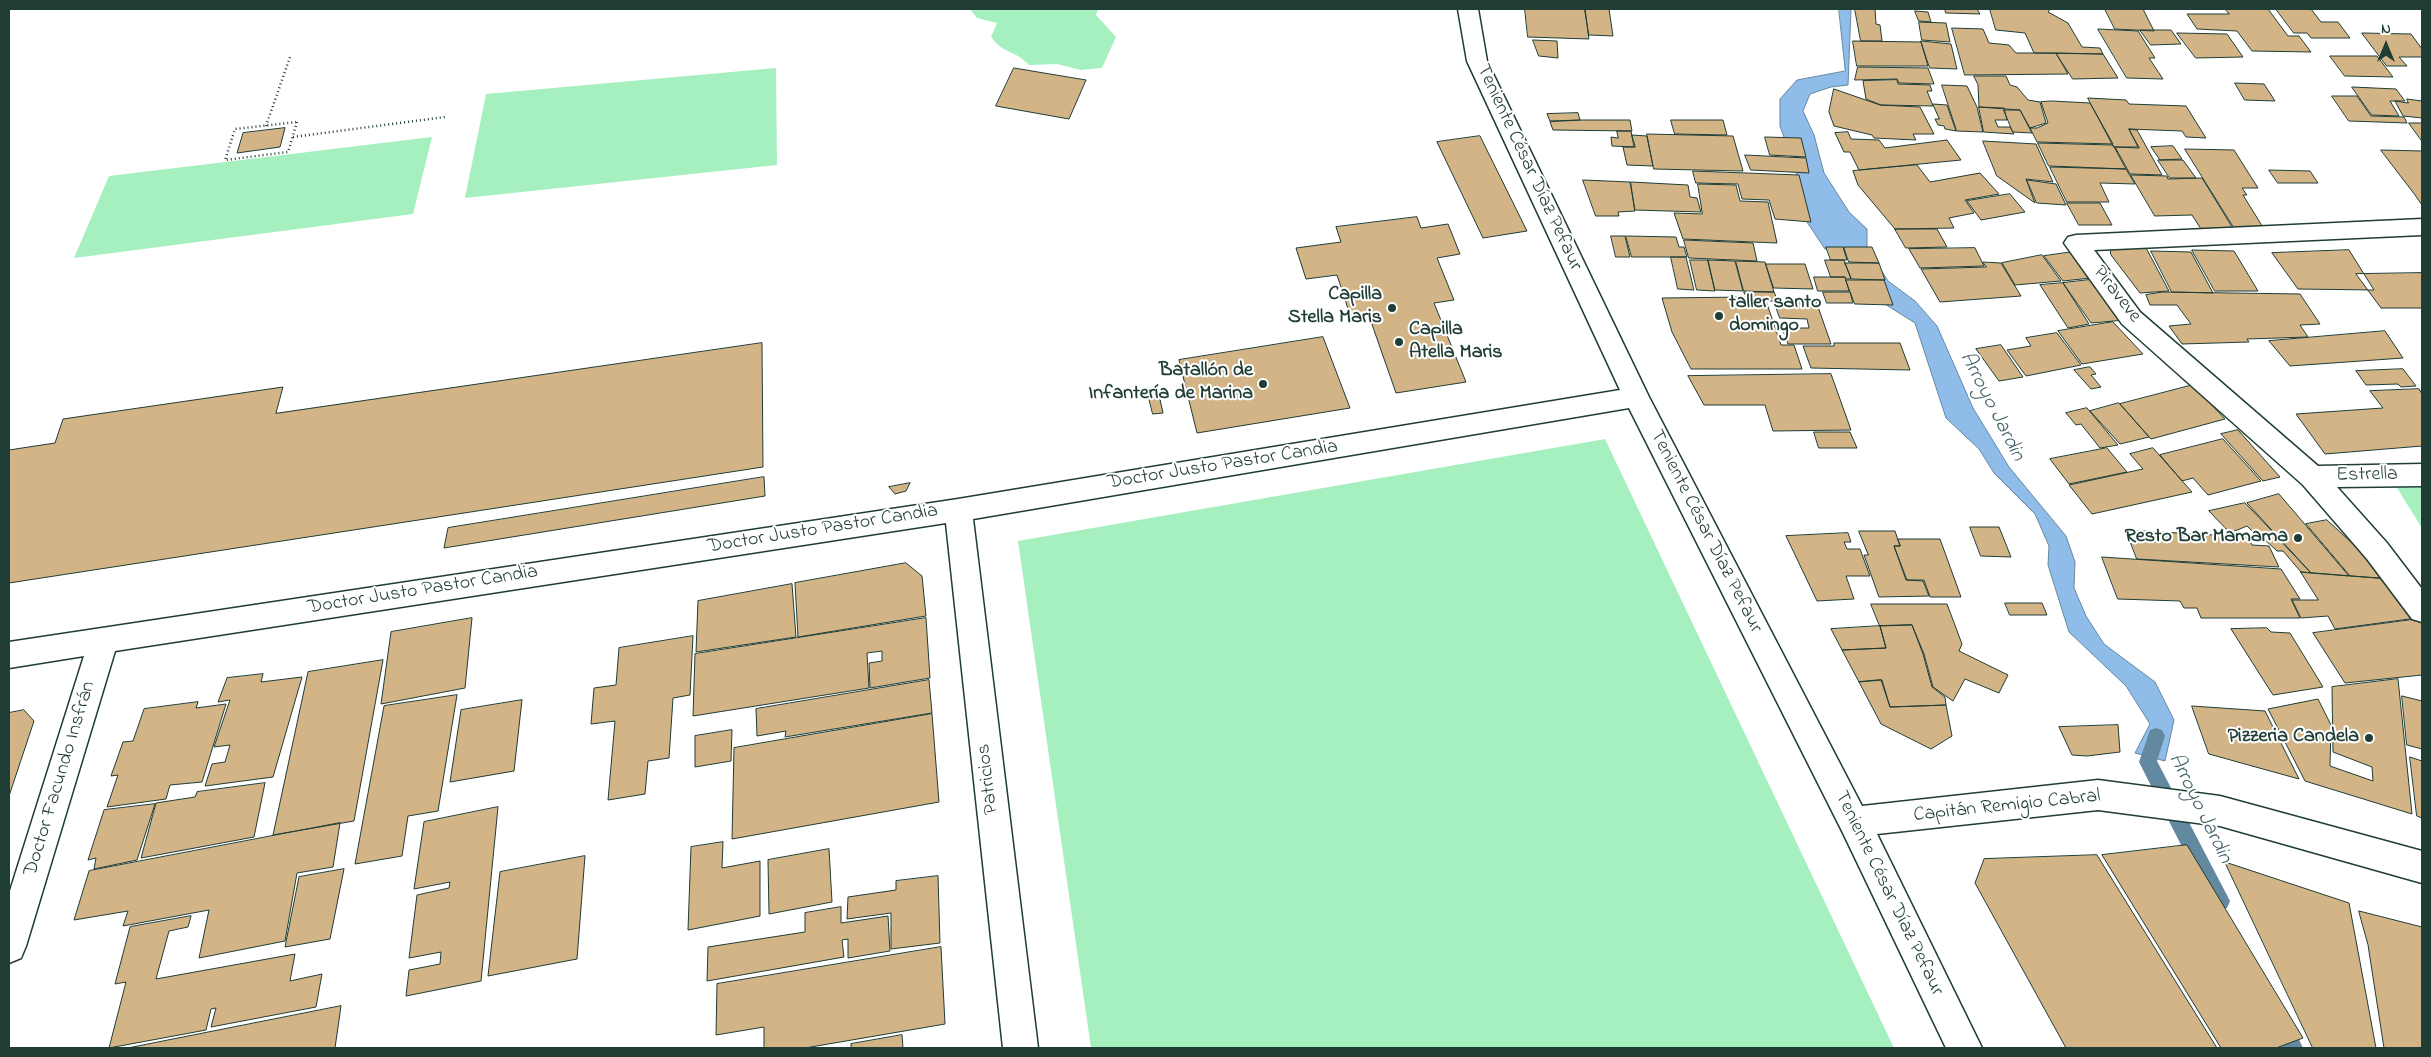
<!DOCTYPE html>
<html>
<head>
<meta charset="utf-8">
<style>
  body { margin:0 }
  #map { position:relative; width:2431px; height:1057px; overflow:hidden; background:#fff; font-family:"Indie Flower",sans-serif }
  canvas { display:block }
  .frame { position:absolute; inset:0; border:10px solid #1f3d34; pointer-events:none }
  .north { position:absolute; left:2361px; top:20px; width:50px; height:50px; -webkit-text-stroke:4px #fff; paint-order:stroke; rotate:0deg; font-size:14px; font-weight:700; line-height:20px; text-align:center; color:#1f3d34 }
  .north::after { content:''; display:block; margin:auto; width:18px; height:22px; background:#1f3d34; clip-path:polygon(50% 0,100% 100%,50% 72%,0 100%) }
</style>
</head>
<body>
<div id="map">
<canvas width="2431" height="1057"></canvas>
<div class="frame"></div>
<div class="north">N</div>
</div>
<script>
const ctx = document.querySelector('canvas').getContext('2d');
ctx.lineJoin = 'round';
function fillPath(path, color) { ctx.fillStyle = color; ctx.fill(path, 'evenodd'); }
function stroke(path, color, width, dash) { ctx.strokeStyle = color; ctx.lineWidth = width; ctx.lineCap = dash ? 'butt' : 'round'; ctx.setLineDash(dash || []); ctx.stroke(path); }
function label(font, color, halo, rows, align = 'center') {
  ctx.font = font + ' "Indie Flower",sans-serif'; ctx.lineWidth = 4; ctx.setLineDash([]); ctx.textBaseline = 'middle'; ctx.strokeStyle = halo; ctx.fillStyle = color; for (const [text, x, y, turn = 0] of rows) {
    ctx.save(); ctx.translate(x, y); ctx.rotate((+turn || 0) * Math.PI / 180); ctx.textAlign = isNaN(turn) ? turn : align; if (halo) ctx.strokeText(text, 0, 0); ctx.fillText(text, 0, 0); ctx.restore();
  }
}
fillPath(new Path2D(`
  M970 9H1098L1096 15 1116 37 1102 68 1081 70 1057 64 1029 65C1014 49 1004 55 991 37L997 23 977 18Z
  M776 68 777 165 465 198 486 94Z
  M432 137 413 214 74 258 109 176Z
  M1605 439 1894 1048H1091L1018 541Z
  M2392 480 2422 481V528Z`), '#a6f0bf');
const water = new Path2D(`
  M1839 9H1851L1848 85 1831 87 1810 94 1803 111 1814 135 1824 173 1849 212 1867 229V248L1888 281 1915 301 1937 326 1973 408 2009 467 2066 536 2075 562 2074 588 2086 616 2104 644 2155 682 2174 720 2165 761 2135 753 2150 724 2126 686 2069 632 2048 565 2049 546 2035 514 1994 473 1979 449 1946 418 1915 323 1880 301 1858 258 1852 255 1825 249 1803 216 1796 170 1780 126V99L1797 80 1845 71Z`);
fillPath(water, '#90bce9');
stroke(water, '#6389a1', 1);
fillPath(new Path2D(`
  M2156 728 2162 730 2165 736 2157 761 2230 901 2227 908 2220 911 2213 908 2139 762 2150 730Z
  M2281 1013 2288 1016 2303 1048H2282L2271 1023 2274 1016Z`), '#6389a1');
const building = new Path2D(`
  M1525 9H1585L1589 39 1528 37Z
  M1585 9H1609L1613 36 1589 35Z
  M1855 9H1875L1876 24 1880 25 1882 41H1861Z
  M1945 9H1977L1980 14 1946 13Z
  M1990 9H2050L2048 12 2068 23 2082 47 2100 48 2103 54 2034 53 2025 33 1996 30Z
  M2105 9H2143L2154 31 2115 29Z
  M2225 9H2268L2288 36H2299L2311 52 2252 51 2237 31 2197 29 2187 14H2229Z
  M2276 9H2311L2321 22H2338L2350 38H2311L2307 33H2294Z
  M1915 11 1928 12 1931 22 1919 21Z
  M1919 22 1946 23 1950 42 1922 40Z
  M1952 28 1983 29 1989 43 2009 45 2016 53H2056L2068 74 1965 75Z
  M2098 29 2138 31 2155 58H2149L2163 79 2127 78Z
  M2140 30H2171L2181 44 2151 45Z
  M2177 33 2227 34 2243 57 2196 58Z
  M2362 33 2411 34 2422 49V57H2399L2407 66H2387Z
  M1533 40 1557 41 1558 58 1539 56Z
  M1853 41 1921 42 1928 66H1857Z
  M1921 41 1951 44 1957 69 1930 68Z
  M2056 53 2103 54 2118 78 2073 79Z
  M2330 56H2377L2393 77 2345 76Z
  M1858 67 1928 68 1934 84 1899 83 1897 79 1855 80Z
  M1014 68 1086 80 1069 119 996 106Z
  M1974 76H2006L2010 85 2017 87 2028 100 2040 102 2046 123 2030 128 2020 110 1979 107 1978 85Z
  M1897 80 1898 84 1930 85 1932 91H1927L1933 106 1881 105 1866 99 1863 81Z
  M2235 83 2264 84 2275 101 2245 100Z
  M1942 85 1967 86 1977 107 1983 132 1957 131Z
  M2352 87 2396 89 2405 101H2390L2399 116 2372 115Z
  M1834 89 1880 105 1920 107 1934 134H1913L1916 140 1874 138 1872 135 1834 126 1829 112Z
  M2332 96H2357L2371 116 2404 117 2407 123 2349 121Z
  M2088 98 2126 100 2129 104 2186 106 2206 138 2186 137 2182 131 2129 129 2138 147H2114Z
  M2407 99 2422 101V118L2403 116 2395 101 2408 103Z
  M2052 101 2090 103 2113 144 2037 142 2030 128H2037L2048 123 2041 102Z
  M1933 104 1947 105 1956 131 1945 129 1944 126 1938 125 1935 119H1939Z
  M1979 107 2004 108 2007 120H1995L1998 127H2010L2014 134 1984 132Z
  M2004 110H2020L2032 133 2013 132Z
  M1578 113 1580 120 1550 121 1547 114Z
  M1582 120H1630L1632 131 1553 130 1550 122Z
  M1671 120H1723L1727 135 1675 134Z
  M2409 123H2422V141Z
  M285 128 280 147 237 153 243 133Z
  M2129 129 2137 130 2162 175 2130 174 2115 147 2139 148Z
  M1617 131H1631L1634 147 1612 146 1611 137 1618 138Z
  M1848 132 1851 139 1879 140 1885 148 1947 140 1961 160 1859 170 1850 152H1844L1835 133Z
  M1647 134 1733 136 1743 171 1654 169Z
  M1632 135 1647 136 1653 166 1627 165 1623 147H1635Z
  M1480 136 1527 231 1483 238 1437 142Z
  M1765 137 1801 138 1806 157 1770 155Z
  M1983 141 2036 144 2053 182 2026 179 2035 203 1997 176Z
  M2038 143 2113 145 2126 169 2049 166Z
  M2173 146 2182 159 2160 160 2151 147Z
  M2185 149 2234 150 2258 188H2242L2247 195H2243L2264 229H2235Z
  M2381 150 2422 151V205L2415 195Z
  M1745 155 1806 158 1809 173 1751 170Z
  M2158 160H2183L2196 178H2170Z
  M1917 165 1930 182 1980 173 1999 194 1965 200 1974 213 1949 218 1954 228 1895 229 1858 185 1853 171Z
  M2050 167 2126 169 2135 184 2100 183 2109 202H2067Z
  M2269 170 2310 171 2318 183H2278Z
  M1693 171 1799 175 1811 222 1775 219 1769 200 1742 199 1738 184 1696 183Z
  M2131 175 2167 176 2168 179 2202 178 2234 230 2201 229 2192 215 2155 216Z
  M1583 180 1630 182 1635 211 1618 212 1619 216H1596Z
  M2027 180 2056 184 2066 205 2037 203Z
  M1631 182 1688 185 1690 197 1697 198 1701 212 1635 210Z
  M1698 184 1736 185 1740 201 1768 202 1777 243 1683 239 1674 213 1702 214Z
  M2010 194 2025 212 1981 220 1967 201Z
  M2067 203H2100L2112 225H2079Z
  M1417 217 1421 228 1448 224 1460 254 1437 258 1454 300 1434 303 1466 382 1396 393 1368 313 1350 315 1337 275 1306 279 1296 248 1341 242 1336 227Z
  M1895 229H1937L1947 247 1906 248Z
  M1611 236H1625L1630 257H1616Z
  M1626 236 1676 237 1679 247H1684L1687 257H1632Z
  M1684 240 1753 243 1757 261 1689 258Z
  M2110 245 2145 246 2169 291 2140 293 2111 255Z
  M1826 247H1843L1847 260H1831Z
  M1844 247H1872L1879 263 1849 262Z
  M1975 248 1984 266 1920 268 1909 249Z
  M2192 250 2234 251 2258 291H2215Z
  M2349 250 2374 290 2298 289 2272 253Z
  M2080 251 2100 277 2063 281 2044 256Z
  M2151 251 2191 252 2213 293 2172 292Z
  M2042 255 2061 281 2015 285 2002 263Z
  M1671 257H1686L1694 290 1678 289Z
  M1690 260H1708L1715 291 1697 290Z
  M1708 260 1735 261 1743 291 1715 290Z
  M1825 260H1844L1851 279H1846L1845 277H1831Z
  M1736 261 1765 262 1774 292 1744 291Z
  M1983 262 2001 263 2021 296 1940 302 1921 269 1986 267Z
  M1845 263H1879L1885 280 1852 279Z
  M1766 264H1805L1813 289 1774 288Z
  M2422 273V308H2381L2356 274Z
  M1814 277H1845L1849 291H1818Z
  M2097 279 2125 320 2091 323 2063 283Z
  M1846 280H1884L1893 305 1855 304Z
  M2063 283 2089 324 2068 328 2040 285Z
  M1744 292H1774L1778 301H1766L1781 345H1794L1802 369H1691L1672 332 1662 298 1746 297Z
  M1823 292H1850L1853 303H1827Z
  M2163 292 2300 294 2320 324 2300 325 2308 337 2247 339 2249 342 2182 344 2169 326 2191 324 2177 305H2150L2146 295Z
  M1774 301H1816L1831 344H1788L1782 328H1809L1807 319 1780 318Z
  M2113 322 2143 354 2082 364 2058 331Z
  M2385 331 2403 358 2290 366 2269 341Z
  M2057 333 2081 365 2026 376 2007 350 2031 346 2026 338Z
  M1323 337 1350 408 1197 433 1179 360Z
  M762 343 763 467 9 583V450L55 443 63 419 283 387 276 413Z
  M1834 343H1900L1910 370 1811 368 1803 346H1834Z
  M2001 345 2023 377 1999 381 1976 349Z
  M2090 367 2096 374 2091 375 2101 387 2091 389 2074 370Z
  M2403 369 2416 386 2401 387 2398 384 2366 385 2356 371Z
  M1831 374 1851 430 1773 431 1765 405H1704L1688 376Z
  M2193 385 2225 419 2151 439 2120 404Z
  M2419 389 2422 394V446L2325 454 2296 414 2383 408 2370 391Z
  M1147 390H1158L1163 413 1153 414Z
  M2119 403 2149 437 2120 444 2090 411Z
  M2087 408 2118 445 2100 448 2081 424 2076 425 2066 413Z
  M2238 430 2280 477 2263 481 2221 434Z
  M1814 432H1850L1857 448H1819Z
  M2223 439 2261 481 2208 495 2193 478 2182 481 2160 455Z
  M2107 448 2127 472 2069 484 2050 459Z
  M2153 448 2192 492 2092 514 2069 485 2143 469 2130 454Z
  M764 477 765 496 444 548 448 528Z
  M910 483 906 491 895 494 889 487Z
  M2279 494 2349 576 2311 573 2247 503Z
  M2245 503 2274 533 2260 539 2247 526 2230 533 2209 511Z
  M2327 520 2391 579 2350 576 2306 524Z
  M1970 527H1999L2011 557 1981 556Z
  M2126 530 2248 537 2252 545 2269 546 2279 567 2137 559Z
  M1859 531H1895L1900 546H1894L1906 580 1923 581 1929 596 1879 597 1864 555H1868Z
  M1848 533 1851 542H1844L1847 549H1860L1870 576H1846L1854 599 1817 601 1786 536Z
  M2275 535 2311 573 2301 572 2283 551H2277L2264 539Z
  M1898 539H1940L1961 597H1930L1924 580H1907L1894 546H1900Z
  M2102 557 2281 569 2300 599H2291L2300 618H2201L2197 608H2184L2180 601 2118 599Z
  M906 563 922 576 926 616 798 637 795 583Z
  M2301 572 2391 579 2417 618 2335 629 2328 616 2301 618 2292 600H2318Z
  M792 584 796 637 696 652 698 601Z
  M2005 603H2042L2047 615H2010Z
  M1871 604H1947L1962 644 1959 651 2008 675 1999 693 1965 679 1953 701 1933 687 1924 654 1912 625 1880 626Z
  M472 618 465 688 381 704 391 632Z
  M926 618 930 678 870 688 869 663 882 661V651L867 653 869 688 693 716 695 654Z
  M2419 619 2422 624V675L2345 683 2313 633Z
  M1912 625 1923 654 1932 687 1945 697 1946 705 1890 707 1882 680 1859 682 1842 650 1886 648 1880 626Z
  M1880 626 1886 648 1842 650 1831 629Z
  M2267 628 2271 632 2290 633 2323 687 2273 695 2231 629Z
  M693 636 690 695 673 698 669 758 648 761 645 794 608 800 615 721 591 724 594 688 616 685 619 648Z
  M383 660 354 821 273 835 308 672Z
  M263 674 261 682 302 677 273 777 205 786 212 764 225 762 230 745 214 747 230 700 218 702 227 678Z
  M2398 679 2412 814 2305 781 2268 709 2318 699 2331 725 2330 766 2373 781 2372 767 2333 752 2332 687Z
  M929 680 932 713 785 737 786 731 757 736 756 709Z
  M1881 680 1890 707 1946 705 1952 736 1931 749 1881 724 1859 682Z
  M457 695 438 811 408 816 402 856 355 864 384 706Z
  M2402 696 2422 701V749L2407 745Z
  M522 700 514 771 450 782 461 710Z
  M198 702 196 708 226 704 202 782 170 785 166 799 107 807 118 775 111 776 123 742 133 741 144 709Z
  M2192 706 2265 711 2299 779 2209 754Z
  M24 710 34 721 9 796V713Z
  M932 714 939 802 732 839 734 748Z
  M2118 725 2120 752 2087 756 2072 755 2059 727Z
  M732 730 731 761 695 767V736Z
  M2410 757 2422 761V818L2417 816Z
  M265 783 254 837 141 858 156 803 195 797 197 792Z
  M155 804 137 860 94 869 96 858 88 860 104 810Z
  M498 807 481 981 406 996 409 970 440 964 441 952 409 958 417 895 449 888 450 882 414 889 424 822Z
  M340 823 333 867 297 873 285 941 199 958 209 910 123 926 128 911 74 920 89 871Z
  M723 842 722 868 760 861V916L688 930 691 847Z
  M2187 845 2303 1038 2276 1048H2221L2102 855Z
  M829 849 832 902 769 914 768 860Z
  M2097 855 2217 1048H2066L1975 883 1984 859Z
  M585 856 577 959 488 976 500 872Z
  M2225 862 2349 903 2376 1048H2313Z
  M344 869 330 939 285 947 299 877Z
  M938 876 940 943 891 949V913L847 919 848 897 896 890V881Z
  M841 907V923L888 916 890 951 848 958V939L842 940 844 957 707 981 708 947 805 932V913Z
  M2359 911 2422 927V1048H2384L2368 945Z
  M191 916 188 927 169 931 156 979 295 954 290 981 322 974 316 1007 211 1027 216 1008 211 1009 206 1030 109 1048 126 982 115 984 130 927Z
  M941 947 945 1024 805 1048H764V1027L716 1035 717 984Z
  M341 1006 335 1048H128Z
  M902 1035 903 1048H851V1044Z`);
fillPath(building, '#d3b487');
stroke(building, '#1f3d34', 1);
const minor = new Path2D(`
  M1458 9H1478L1487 61 1649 397 1862 806 2098 780 2220 796 2422 851V883L2220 826 2098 810 1877 834 1982 1048H1946L1843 833 1629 408 973 519 1038 1048H1003L946 523 115 651 26 946 21 958 9 963V894L84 656 9 668V642L958 499 1620 390 1467 61Z
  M2422 219V235L2094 250 2140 312 2318 466 2422 464V486L2337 487 2387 543 2422 589V622L2412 619 2367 559 2303 485 2122 324 2064 243 2068 237 2076 235Z`);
stroke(minor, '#1f3d34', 3);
stroke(new Path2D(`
  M297 122 288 152 225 160 235 129Z
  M266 126 290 57
  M293 137 445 117`), '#1f3d34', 2.5, [1, 3]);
fillPath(minor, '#fff');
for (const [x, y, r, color] of [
  [1392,308,5,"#1f3d34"],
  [1719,316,5,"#1f3d34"],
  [1399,342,5,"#1f3d34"],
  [1263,384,5,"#1f3d34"],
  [2298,538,5,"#1f3d34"],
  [2369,738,5,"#1f3d34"]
]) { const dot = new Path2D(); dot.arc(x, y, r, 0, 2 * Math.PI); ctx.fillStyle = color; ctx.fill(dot); stroke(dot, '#fff', 2); }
label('20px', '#1f3d34', '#fff', [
  ["Teniente César Díaz Pefaur",1528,168,65],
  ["Piraveve",2116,295,52],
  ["Doctor Justo Pastor Candia",1223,466,-9],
  ["Estrella",2367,476,-1],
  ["Doctor Justo Pastor Candia",823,530,-9],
  ["Teniente César Díaz Pefaur",1705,532,63],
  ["Doctor Justo Pastor Candia",423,591,-9],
  ["Doctor Facundo Insfrán",61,779,-73],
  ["Patricios",989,779,-97],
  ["Capitán Remigio Cabral",2007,807,-6],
  ["Teniente César Díaz Pefaur",1888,894,64]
]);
label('bold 20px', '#1f3d34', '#fff', [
  ["Capilla",1382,296],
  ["Stella Maris",1382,319],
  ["taller santo",1729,304,"left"],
  ["domingo",1729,327,"left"],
  ["Capilla",1409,331,"left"],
  ["Atella Maris",1409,354,"left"],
  ["Batallón de",1253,372],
  ["Infantería de Marina",1253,395],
  ["Resto Bar Mamama",2288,538],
  ["Pizzeria Candela",2359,738]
], 'right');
label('italic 21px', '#41636a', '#fff', [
  ["Arroyo Jardin",1991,407,63],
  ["Arroyo Jardin",2199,809,64]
]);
</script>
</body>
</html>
